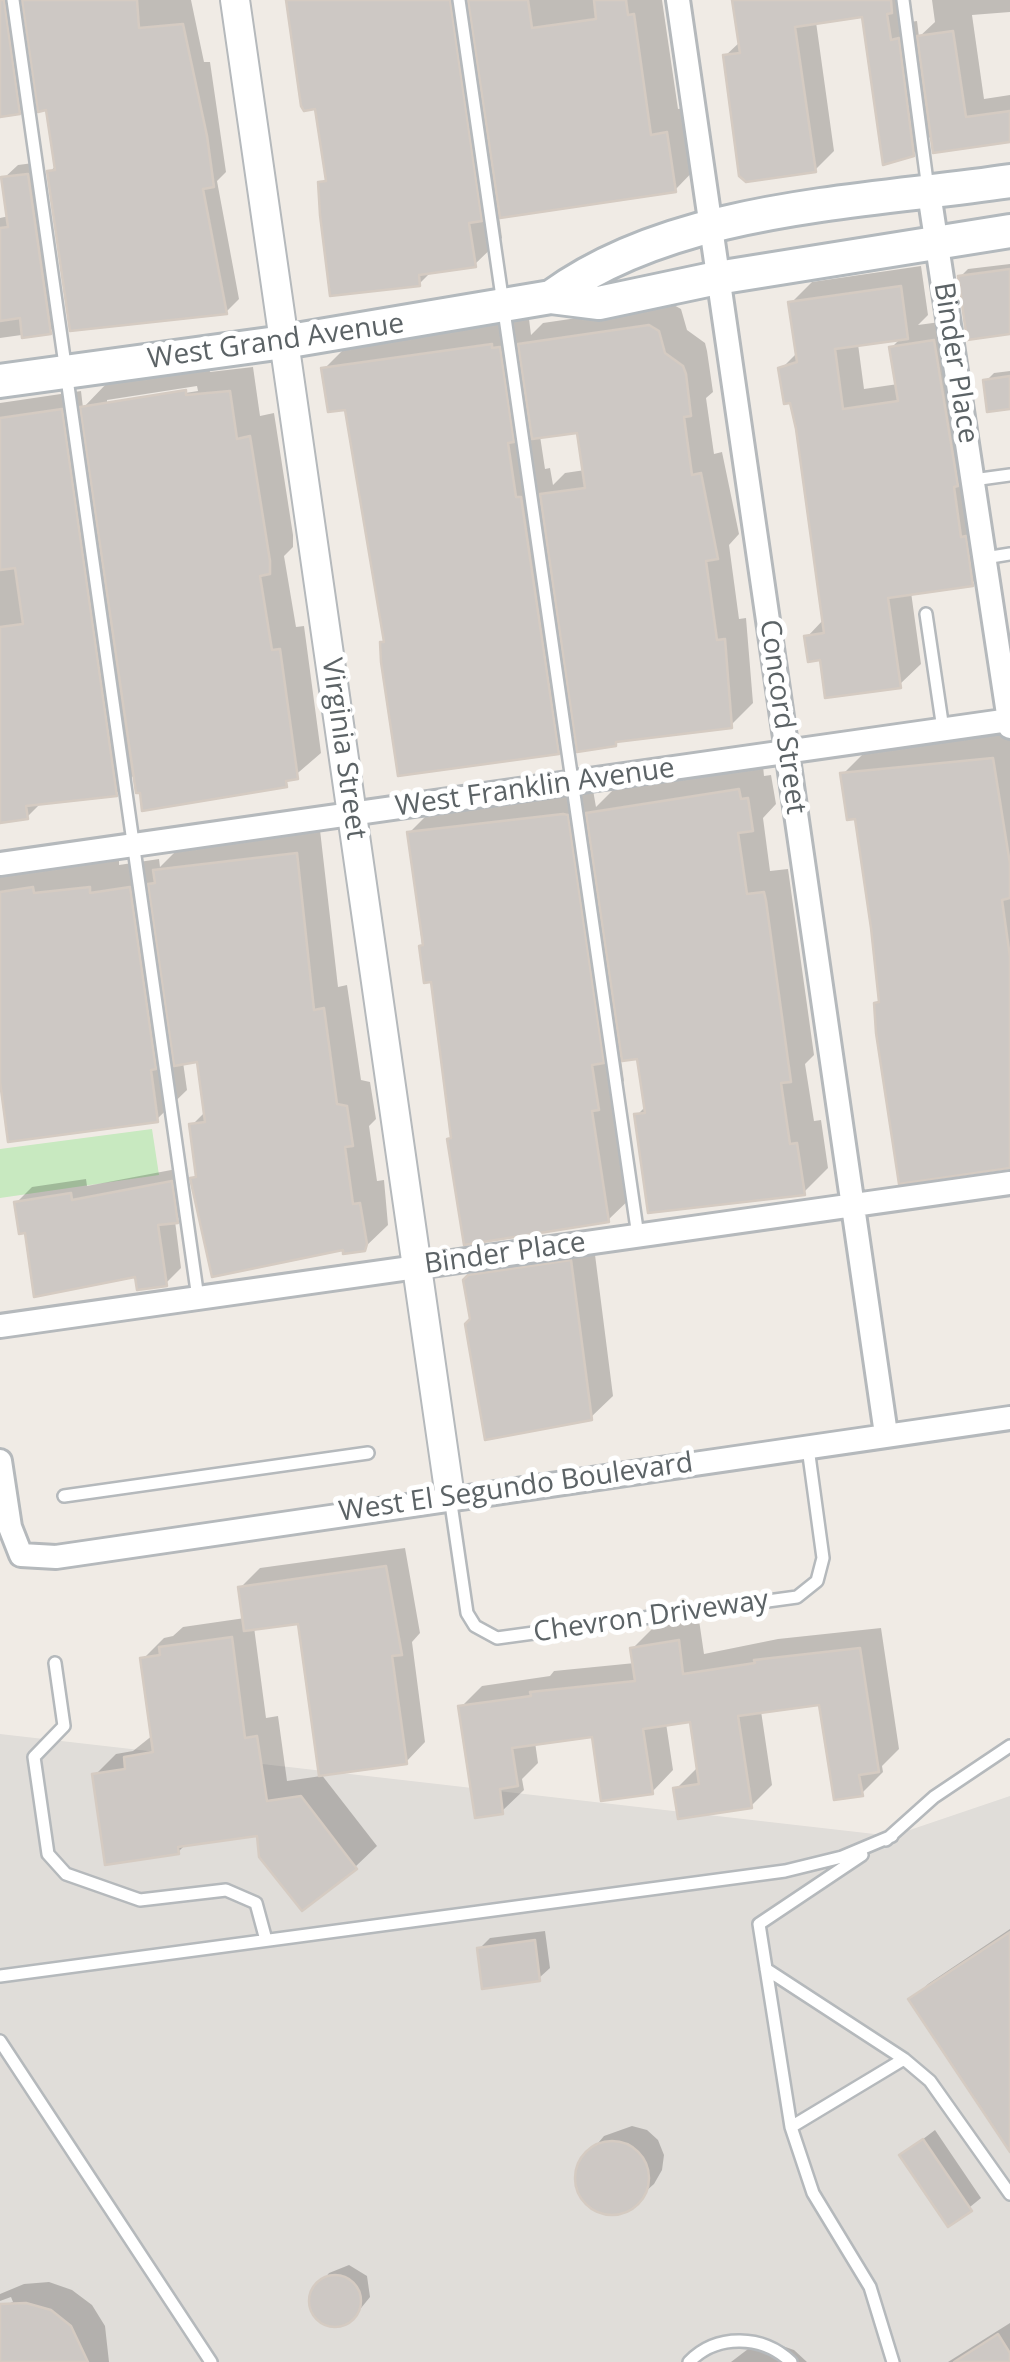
<!DOCTYPE html>
<html>
<head>
<meta charset="utf-8">
<style>
  body { margin:0 }
  canvas { display:block; background:#f0ebe5 }
</style>
</head>
<body>
<canvas width="1010" height="2362"></canvas>
<script>
const ctx = document.querySelector('canvas').getContext('2d');
ctx.lineJoin = 'round';
function fillPath(path, color) { ctx.fillStyle = color; ctx.fill(path, 'evenodd'); }
function stroke(path, color, width, dash) { ctx.strokeStyle = color; ctx.lineWidth = width; ctx.lineCap = dash ? 'butt' : 'round'; ctx.setLineDash(dash || []); ctx.stroke(path); }
function label(font, color, halo, rows, align = 'center') {
  ctx.font = font + ' "Open Sans",sans-serif'; ctx.lineWidth = 10; ctx.setLineDash([]); ctx.textBaseline = 'middle'; ctx.strokeStyle = halo; ctx.fillStyle = color; for (const [text, x, y, turn = 0] of rows) {
    ctx.save(); ctx.translate(x, y); ctx.rotate((+turn || 0) * Math.PI / 180); ctx.textAlign = isNaN(turn) ? turn : align; if (halo) ctx.strokeText(text, 0, 0); ctx.fillText(text, 0, 0); ctx.restore();
  }
}
fillPath(new Path2D(`
  M0 1734 892 1836 1010 1796V2362H0Z`), '#e0ddd9');
fillPath(new Path2D(`
  M152 1129 159 1175 0 1198V1149Z`), '#c8e9c0');
fillPath(new Path2D(`
  M0 0H18L32 99 19 112 0 115Z
  M25 0H191L204 62H210L226 172 217 181 239 299 226 312 50 172 57 164Z
  M290 0H662L678 109 694 106 702 162 675 190 499 216 502 238 474 265 432 271 419 284 321 183 328 177 317 106Z
  M735 0H906L910 22 917 21 919 37 935 22 932 0H1010V12L972 15 984 99 1010 95V141L933 134 913 154 864 15 816 22 834 151 815 170 725 56 741 41Z
  M41 162 63 318 50 331 0 338V218L9 216 4 178 18 165Z
  M1010 264V332L960 277 968 269Z
  M921 266 928 315 918 325 955 320 994 562 972 583 911 592 921 664 899 685 822 658 807 637 824 619 793 401 781 369 798 352 791 303 812 282ZM902 337 892 347 898 384 864 389 858 344Z
  M672 304 681 309 687 330 705 343 707 351 713 392 706 398 714 454 722 452 739 534 729 545 739 619 746 618 753 703 731 725 620 739 615 744 577 732 558 752 400 773 372 542 347 407 324 369 354 339 521 315V320L529 319 531 335 543 323ZM580 430 585 470 565 473 553 485 550 468 545 469 540 436Z
  M253 367 260 416 274 413 293 535V547L284 556 296 627 304 626 321 753 285 784 135 774 116 794 42 802 27 817 0 821V403L81 391 83 408 107 383 209 368 210 372ZM197 386 198 391 107 405V400Z
  M1010 371V406L986 381 994 373Z
  M1010 734V1166L877 1004 881 999 857 817 843 774 870 747Z
  M763 766 764 776 771 775 776 804 763 818 770 871 788 869 789 876 814 1055 805 1064 814 1121 821 1120 828 1168 804 1192 637 1115 646 1106 639 1056 621 1059 624 1081 618 1087 635 1194 608 1220 466 1242 433 979 426 980 409 833 436 806 593 790 596 807 613 790Z
  M320 830 338 987 347 985 361 1080 370 1082 376 1119 369 1126 377 1181 384 1180 388 1225 363 1249 193 1179 198 1174 192 1125 206 1111 199 1059 183 1062 187 1090 157 1119 0 1062V868L119 858V865L159 859 160 867 180 847Z
  M187 1167 192 1205 175 1221 181 1268 165 1284 27 1230 16 1203 32 1187 86 1179 87 1186Z
  M593 1239 613 1396 590 1418 473 1320 466 1281 493 1254Z
  M405 1548 420 1633 412 1642 425 1742 406 1762 321 1774 377 1846 355 1867 259 1834 187 1843 178 1852 95 1775 116 1754 133 1751 153 1735 143 1659 164 1638 173 1636 183 1627 245 1618 240 1588 260 1568ZM300 1621 321 1776 287 1781 278 1716 266 1718 254 1627Z
  M699 1620 704 1654 778 1639 881 1628 899 1749 882 1766 883 1772 861 1794 821 1702 761 1711 772 1785 751 1806 676 1789 697 1768 692 1719 666 1723 673 1770 652 1792 594 1734 535 1742 538 1763 522 1779 524 1790 502 1811 461 1707 482 1686 550 1676 554 1671 635 1663 633 1648 654 1627Z
  M1010 1929V2148L912 2000 928 1984Z
  M545 1931 550 1968 539 1978 479 1949 490 1938Z
  M632 2126 647 2130 658 2140 664 2155 662 2170 654 2184 624 2210 608 2212 594 2207 577 2183 578 2167 604 2136Z
  M935 2130 981 2198 949 2224 902 2155Z
  M349 2265 367 2276 370 2297 353 2318 333 2325 315 2315 312 2294 329 2273Z
  M49 2282 72 2290 92 2305 105 2326 109 2362H0V2307L13 2302 11 2297 0 2301V2294L24 2284Z
  M1010 2323V2362H948Z
  M774 2343 794 2350 807 2362H731L752 2346Z`), '#0003');
const building = new Path2D(`
  M0 0H4L20 114 0 117Z
  M22 0H137L139 28 183 24 207 136 214 187 203 189 227 314 70 331 47 171 55 170 46 110 38 112Z
  M286 0H450L482 221 469 223 476 267 419 275 420 286 330 296 320 215 318 182 326 181 315 109 304 111 301 106Z
  M468 0H528L532 28 596 19 594 0H626L628 15 634 14 651 135 667 132 676 192 500 218Z
  M732 0H891L892 13 887 14 891 40 899 38 914 156 883 165 862 17 795 27 816 172 746 182 739 176 723 55 740 53Z
  M953 31 966 117 1010 111V142L933 153 917 36Z
  M28 174 51 334 22 338 20 318 0 321V228L8 227 1 177Z
  M1010 269V334L967 340 958 276Z
  M901 286 908 339 835 349 843 409 898 401 889 347 934 340 958 486 954 487 961 537 966 536 973 586 888 598 901 688 825 698 820 660 808 662 804 636 824 633 796 429 790 403 784 404 778 368 797 362 788 302Z
  M649 325 659 331 665 353 683 366 686 374 691 416 684 417 692 475 701 473 718 559 706 561 717 640 725 639 732 728 616 742V746L577 752 540 494 585 488 577 433 532 439 518 344Z
  M492 344V348L500 347 514 442 508 443 516 497H521L559 754 398 776 381 662 380 642H384L345 410 328 412 321 368Z
  M1010 376V409L987 412 983 380Z
  M186 390V395L230 391 237 439 250 436 270 561V574L260 576 272 650 280 649 298 779 286 781 287 787 142 811 140 793H136L80 407Z
  M62 409 117 796 26 806 28 819 0 823V627L23 624 15 568 0 570V418Z
  M993 758 1010 864V898L1002 900 1010 957V1168L899 1184 876 1033 874 1003 879 1002 871 928 855 819 847 820 840 773Z
  M739 789 741 799 748 798 753 831 738 833 747 894 764 892 766 901 791 1082 781 1083 790 1144 797 1143 805 1195 648 1213 634 1114 645 1113 637 1059 622 1061 586 813Z
  M563 814 568 815 604 1063 592 1065 599 1110 592 1111 609 1222 464 1245 447 1139 451 1138 431 982 424 983 419 946 423 945 407 832Z
  M297 853 314 1010 324 1008 337 1104 347 1106 353 1146 345 1147 353 1204 360 1203 367 1244 365 1251 343 1254V1250L212 1277 190 1178 196 1177 189 1124 205 1122 197 1062 174 1066 148 884 155 883 153 870Z
  M33 887 34 893 90 887V893L130 887 156 1069 151 1070 158 1122 8 1142 0 1082V892Z
  M172 1181 178 1223 158 1225 167 1286 137 1290 135 1277 34 1297 25 1233 19 1234 14 1202 71 1193 72 1200Z
  M571 1260 592 1420 485 1440 465 1324 470 1319 463 1280 468 1275Z
  M386 1566 402 1655 392 1656 407 1764 319 1776 298 1624 244 1631 238 1587Z
  M232 1637 245 1738 257 1736 267 1801 301 1796 357 1869 302 1911 259 1857 257 1836 178 1847 179 1854 105 1865 92 1774 125 1769 124 1757 153 1752 140 1658 160 1655 159 1647Z
  M679 1640 683 1674 755 1663 754 1660 860 1648 879 1772 859 1775 863 1796 834 1800 819 1705 738 1716 752 1808 678 1819 673 1788 699 1784 690 1722 643 1729 653 1794 601 1801 592 1737 512 1748 518 1786 500 1789 503 1814 475 1818 458 1706 531 1696 530 1692 635 1681 630 1648Z
  M1010 1932V2152L908 1999Z
  M535 1940 540 1981 482 1989 477 1948Z
  M923 2139 972 2211 948 2227 899 2155Z
  M575 2178a37 37 0 1 1 74 0a37 37 0 1 1-74 0Z
  M309 2301a26 26 0 1 1 52 0a26 26 0 1 1-52 0Z
  M26 2303 51 2310 71 2326 88 2362H0V2304Z
  M998 2334 1010 2353V2362H954Z`);
fillPath(building, '#cdc8c4');
stroke(building, '#d5cbc2', 2.5);
const service = new Path2D(`
  M13 0 198 1298
  M459 0 638 1236
  M903 0 928 189
  M973 480 1010 475
  M985 558 1010 554
  M926 614 943 729
  M64 1496 368 1453
  M450 1497 467 1613 475 1626 497 1638 797 1597 817 1581 823 1558 808 1448
  M55 1663 64 1726 34 1757 48 1854 66 1874 140 1900 226 1890 256 1903 266 1940
  M886 1840 934 1797 1010 1746
  M862 1855 759 1924 791 2127 813 2193 870 2287 893 2362
  M766 1969 904 2059 930 2081 1010 2194
  M0 1976 785 1871 842 1857 892 1836
  M0 2041 211 2362
  M791 2127 904 2059
  M689 2362C717 2333 763 2335 791 2362`);
const minor = new Path2D(`
  M678 0 886 1434
  M929 193 1010 727
  M0 864 1010 720
  M0 1326 1010 1183
  M0 1461 10 1527 21 1555 56 1557 1010 1418`);
const tertiary = new Path2D(`
  M235 0 450 1497`);
const secondary = new Path2D(`
  M551 297C675 206 861 203 1010 181
  M0 381 284 342 551 297 599 303 717 278 1010 231`);
stroke(service, '#b5b9bc', 16);
stroke(minor, '#b5b9bc', 28);
stroke(tertiary, '#b5b9bc', 32);
stroke(secondary, '#b3b9bd', 38);
stroke(service, '#fff', 11);
stroke(minor, '#fff', 22);
stroke(tertiary, '#fff', 28);
stroke(secondary, '#fff', 32);
label('28px', '#5c6366', '#fff', [
  ["West Grand Avenue",276,342,-8],
  ["Binder Place",955,363,81],
  ["Concord Street",782,717,82],
  ["Virginia Street",343,749,82],
  ["West Franklin Avenue",535,788,-8],
  ["Binder Place",505,1254,-8],
  ["West El Segundo Boulevard",516,1488,-8],
  ["Chevron Driveway",651,1617,-8]
]);
</script>
</body>
</html>
